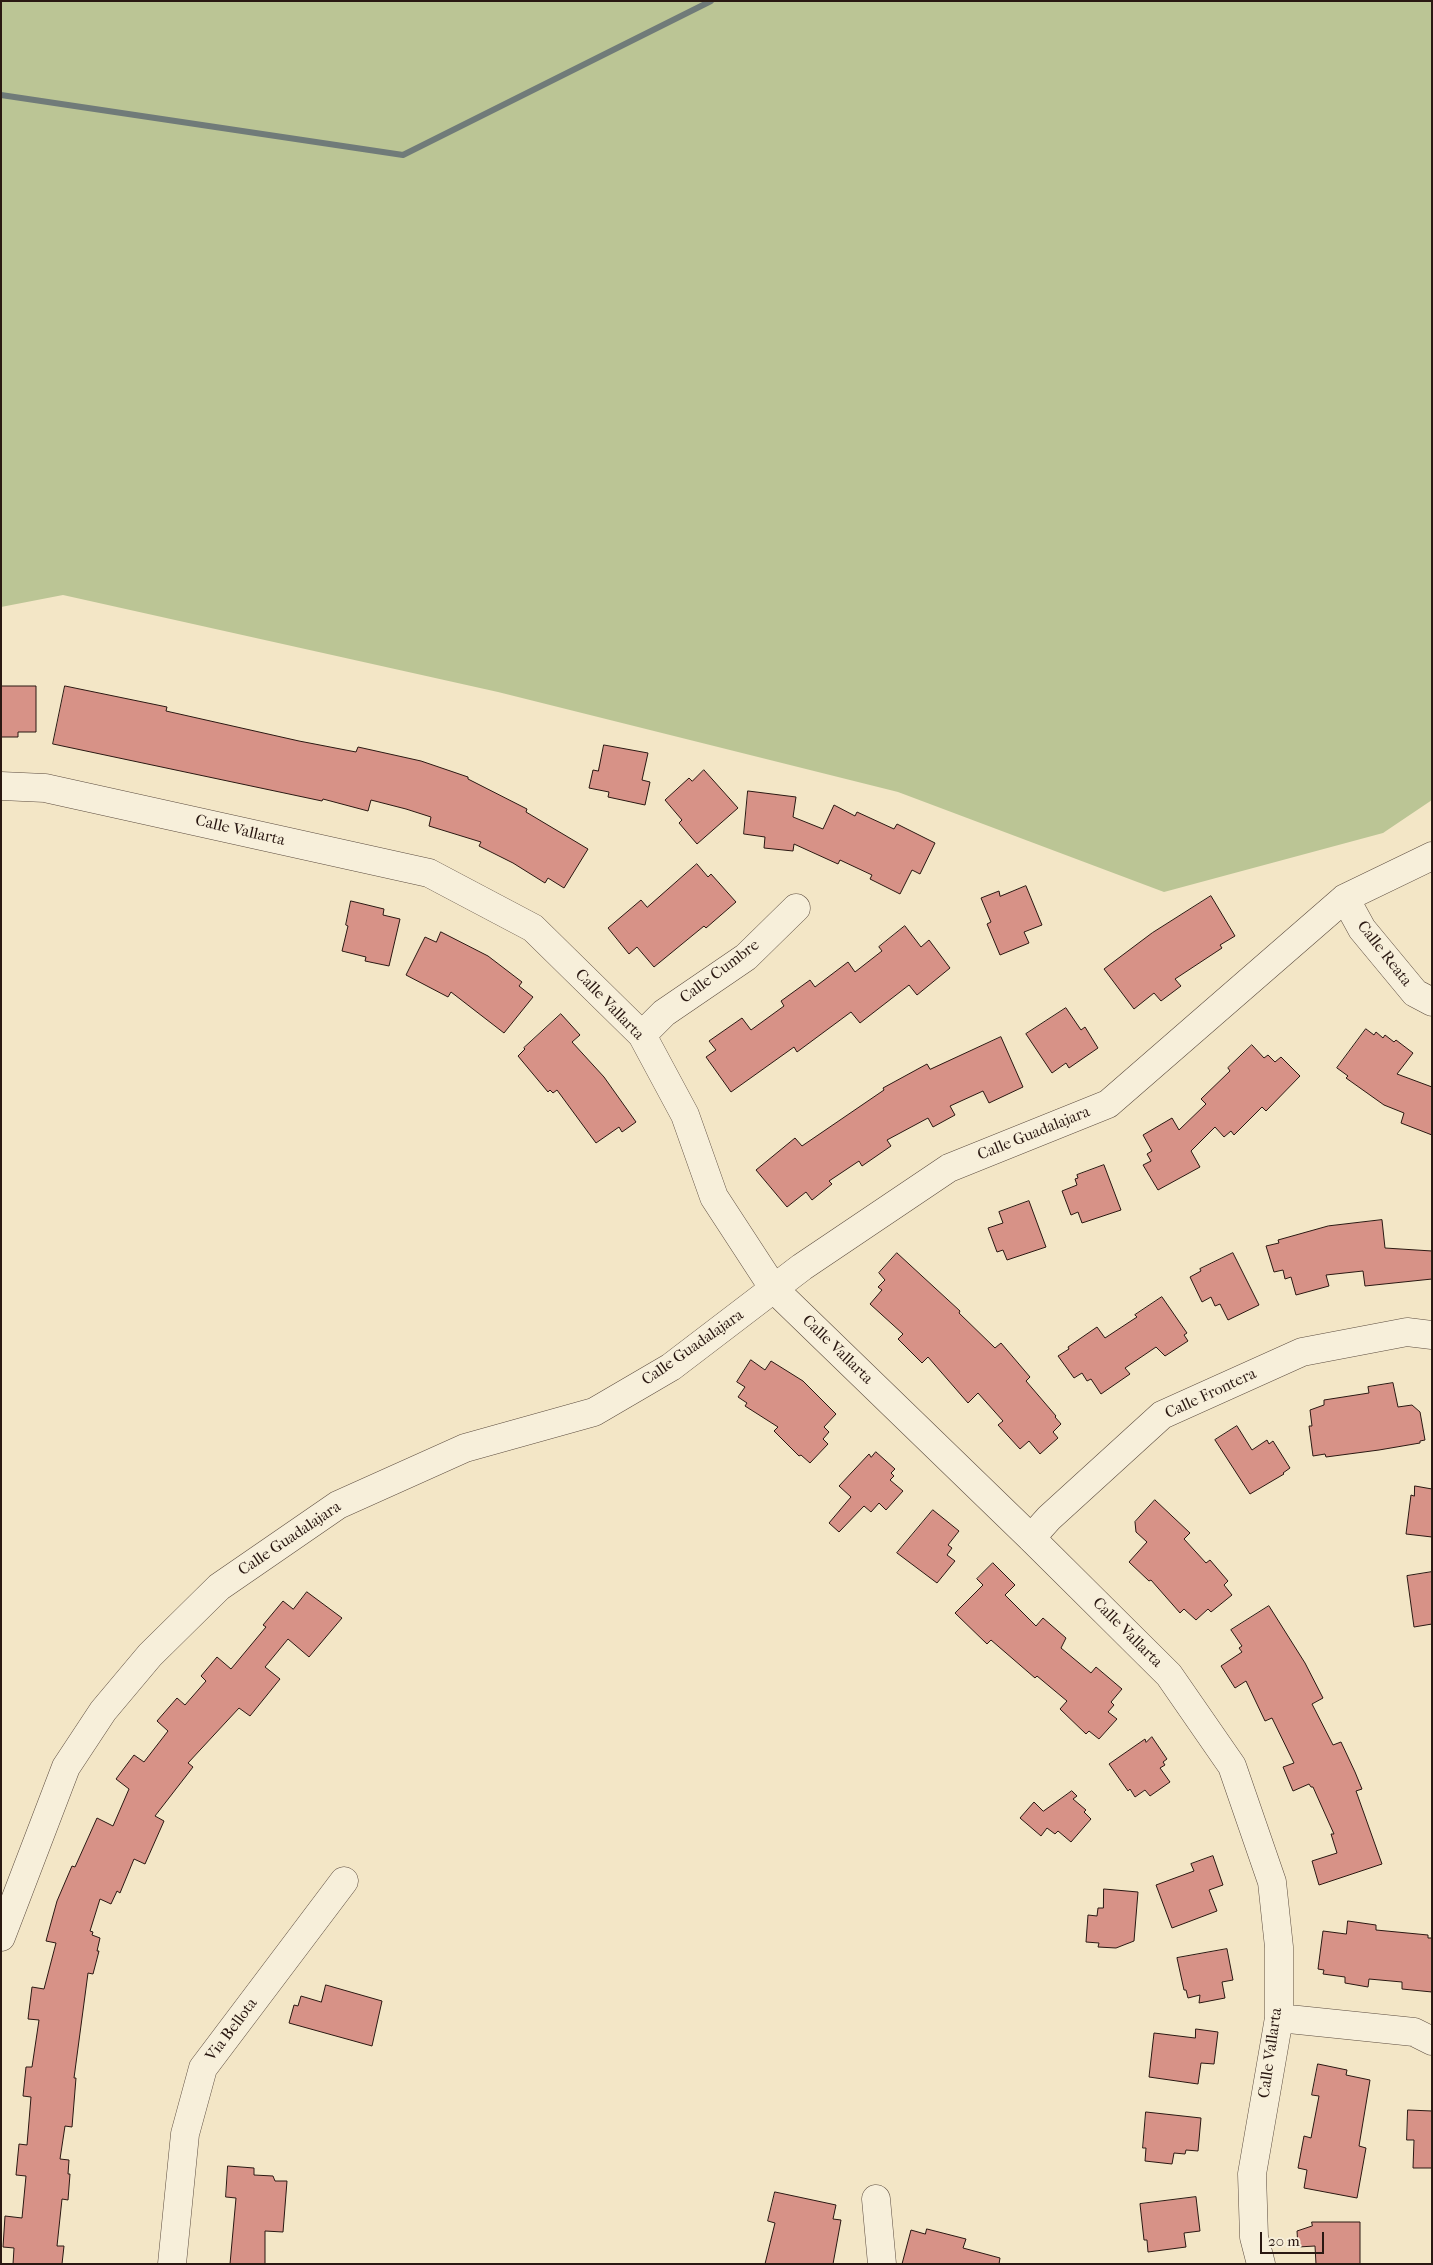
<!DOCTYPE html>
<html>
<head>
<meta charset="utf-8">
<style>
  body { margin:0 }
  #map { position:relative; width:1433px; height:2265px; overflow:hidden; background:#f3e6c6; font-family:"IM FELL French Canon",serif }
  canvas { display:block }
  .frame { position:absolute; inset:0; border:2px solid #2a1812; pointer-events:none }
  .scale { position:absolute; left:1260px; top:2232px; width:64px; height:22px; box-sizing:border-box; border:2px solid #2a1812; border-top:0; padding-left:6px; font-size:15px; line-height:18px; white-space:nowrap; color:#2a1812; -webkit-text-stroke:4px #f7efda; paint-order:stroke }
</style>
</head>
<body>
<div id="map">
<canvas width="1433" height="2265"></canvas>
<div class="frame"></div>
<div class="scale">20 m</div>
</div>
<script>
const ctx = document.querySelector('canvas').getContext('2d');
ctx.lineJoin = 'round';
function fillPath(path, color) { ctx.fillStyle = color; ctx.fill(path, 'evenodd'); }
function stroke(path, color, width, dash) { ctx.strokeStyle = color; ctx.lineWidth = width; ctx.lineCap = dash ? 'butt' : 'round'; ctx.setLineDash(dash || []); ctx.stroke(path); }
function label(font, color, halo, rows, align = 'center') {
  ctx.font = font + ' "IM FELL French Canon",serif'; ctx.lineWidth = 4; ctx.setLineDash([]); ctx.textBaseline = 'middle'; ctx.strokeStyle = halo; ctx.fillStyle = color; for (const [text, x, y, turn = 0] of rows) {
    ctx.save(); ctx.translate(x, y); ctx.rotate((+turn || 0) * Math.PI / 180); ctx.textAlign = isNaN(turn) ? turn : align; if (halo) ctx.strokeText(text, 0, 0); ctx.fillText(text, 0, 0); ctx.restore();
  }
}
fillPath(new Path2D(`
  M1 1H1432V800L1383 833 1164 892 898 792 498 692 63 595 1 607Z`), '#bbc595');
stroke(new Path2D(`
  M1 95 403 155 711 1`), '#707b79', 6);
const building = new Path2D(`
  M1 686H36V732H18V737H1Z
  M65 686 167 707 166 711 299 741 356 752 358 747 421 761 468 777V779L527 809 526 812 588 849 564 888 548 878 545 883 513 863 479 846 481 842 429 826 431 817 406 809 371 800 368 811 323 799 322 801 53 744Z
  M604 745 648 753 642 780 650 782 645 805 608 797 609 792 589 788 593 770 598 771Z
  M704 770 738 808 697 844 679 823 682 820 665 800 689 778 692 781Z
  M748 791 796 797 793 817 823 829 834 805 855 816 857 812 894 829 897 824 935 843 920 874 912 870 900 894 870 879 872 875 840 860 838 864 794 844 793 851 764 848 765 837 744 834Z
  M697 864 708 877 711 874 736 902 706 928 704 926 654 967 637 947 629 954 608 928 641 900 647 907Z
  M1026 886 1042 925 1024 932 1029 943 1000 955 987 924 991 922 981 898 999 891 1000 896Z
  M1211 896 1235 936 1220 945 1222 948 1175 979 1181 986 1161 1001 1154 993 1134 1009 1104 969 1152 933Z
  M351 901 384 909 383 915 400 919 389 966 365 961 366 957 342 951 348 926 346 925Z
  M905 926 921 947 929 940 950 968 917 995 909 985 860 1023 851 1012 797 1052 794 1047 731 1092 706 1057 716 1050 709 1041 742 1018 751 1030 784 1006 781 1001 810 980 815 987 848 962 855 972 882 951 879 947Z
  M441 932 488 956 522 982 519 986 533 997 504 1033 451 992 448 997 406 975 425 937 436 942Z
  M1066 1008 1081 1030 1085 1027 1098 1048 1069 1068 1066 1063 1052 1073 1026 1034Z
  M561 1014 580 1035 572 1042 604 1077 636 1122 622 1132 619 1127 596 1143 557 1090 553 1093 550 1090 548 1092 518 1056 525 1049 524 1048Z
  M1366 1029 1374 1035 1376 1032 1383 1038 1385 1035 1394 1042 1396 1040 1413 1053 1397 1074 1432 1087V1135L1401 1123 1404 1113 1384 1105 1346 1078 1348 1076 1337 1068Z
  M1001 1037 1023 1087 989 1103 983 1091 950 1106 955 1115 933 1127 928 1118 887 1140 891 1146 862 1166 859 1161 829 1181 832 1184 812 1200 806 1192 787 1207 756 1170 795 1138 802 1146 884 1090 883 1088 927 1064 930 1069Z
  M1252 1045 1264 1058 1268 1055 1275 1062 1281 1057 1300 1076 1266 1111 1262 1107 1234 1135 1231 1131 1224 1137 1215 1127 1191 1151 1200 1167 1158 1190 1143 1165 1151 1161 1147 1154 1152 1151 1143 1135 1172 1118 1179 1130 1206 1104 1201 1099 1230 1071 1228 1068Z
  M1104 1165 1121 1210 1082 1223 1078 1212 1071 1215 1062 1191 1077 1185 1075 1179 1078 1178 1077 1175Z
  M1029 1201 1046 1247 1007 1260 1003 1250 997 1252 988 1228 1003 1223 999 1212Z
  M1382 1220 1385 1248 1432 1251V1279L1365 1286 1363 1271 1326 1275 1329 1286 1296 1295 1291 1277 1285 1279 1283 1270 1274 1272 1266 1246 1279 1243 1278 1240 1328 1226Z
  M897 1253 960 1311 959 1313 995 1348 1001 1343 1030 1377 1026 1381 1056 1416 1055 1417 1061 1424 1053 1432 1058 1438 1040 1454 1029 1441 1020 1449 998 1425 1003 1421 978 1393 968 1403 928 1357 922 1363 898 1339 903 1334 870 1304 882 1290 878 1287 885 1280 879 1273Z
  M1233 1253 1259 1305 1228 1320 1220 1304 1215 1306 1211 1297 1202 1302 1190 1277 1201 1271 1200 1269Z
  M1162 1297 1187 1333 1184 1335 1188 1341 1165 1356 1156 1347 1125 1368 1130 1374 1101 1394 1091 1379 1087 1381 1082 1373 1074 1378 1058 1356 1069 1349 1068 1347 1097 1327 1105 1338 1137 1317 1135 1315Z
  M751 1360 765 1370 771 1361 803 1381 836 1414 824 1427 829 1432 823 1439 828 1444 810 1463 801 1455 799 1456 774 1431 778 1427 745 1406 747 1403 738 1397 745 1387 737 1382Z
  M1393 1383 1398 1407 1412 1405 1420 1412 1425 1440 1420 1441V1443L1379 1450 1326 1457 1325 1454 1313 1456 1309 1426H1312L1310 1410 1324 1405V1400L1369 1393 1368 1387Z
  M1237 1426 1252 1450 1267 1440 1269 1444 1273 1441 1290 1468 1283 1473 1284 1474 1250 1494 1215 1440Z
  M876 1452 895 1469 891 1473 894 1476 890 1480 903 1491 886 1510 879 1503 871 1512 864 1506 839 1532 829 1523 851 1497 839 1486 869 1454 871 1457Z
  M1415 1486 1432 1489V1537L1406 1534 1411 1495 1414 1496Z
  M1155 1500 1190 1533 1184 1539 1206 1563 1210 1560 1228 1581 1224 1585 1232 1595 1211 1612 1208 1609 1196 1620 1184 1609 1180 1613 1151 1580 1149 1581 1129 1562 1147 1542 1136 1532 1135 1522Z
  M933 1510 959 1531 948 1545 952 1548 947 1555 955 1561 937 1583 897 1553Z
  M993 1563 1015 1585 1005 1595 1036 1626 1043 1618 1066 1638 1061 1648 1091 1673 1096 1667 1122 1689 1111 1702 1114 1705 1108 1712 1117 1719 1099 1739 1089 1731 1086 1734 1060 1709 1067 1701 1037 1676 1035 1678 991 1640 987 1644 955 1613 983 1585 977 1579Z
  M1432 1572V1624L1414 1627 1407 1576Z
  M307 1592 342 1618 309 1657 288 1639 265 1667 280 1679 250 1716 239 1708 188 1763 193 1767 155 1816 164 1821 145 1864 134 1859 120 1893 117 1891 111 1904 100 1899 90 1931 93 1932 92 1935 100 1938 97 1951H99L93 1974 88 1973 74 2078H76L72 2127 65 2126 60 2159 69 2160 68 2174H70L68 2200 62 2199 57 2246H64L62 2264H13L14 2248 3 2247 5 2216 22 2218 26 2176 16 2175 19 2144 27 2145 31 2097 23 2096 26 2067H32L39 2020 28 2019 32 1987 44 1989 56 1943 46 1941 57 1901 72 1866 75 1867 97 1818 113 1826 129 1789 116 1779 134 1755 144 1762 168 1731 157 1721 177 1698 185 1705 206 1681 201 1676 217 1657 231 1669 266 1627 263 1625 283 1601 293 1609Z
  M1269 1606 1305 1663 1323 1698 1312 1704 1333 1745 1341 1742 1355 1772 1362 1789 1356 1791 1382 1864 1319 1885 1312 1861 1337 1853 1331 1834H1334L1313 1787H1311L1309 1784 1293 1791 1283 1767 1294 1763 1272 1718 1265 1721 1246 1681 1235 1688 1221 1666 1242 1652 1239 1648 1242 1646 1231 1630Z
  M1152 1737 1167 1759 1163 1762 1165 1765 1160 1768 1170 1782 1150 1796 1145 1790 1135 1797 1130 1789 1128 1791 1109 1764 1145 1739 1146 1742Z
  M1072 1791 1077 1796 1073 1799 1086 1810 1084 1812 1091 1819 1071 1842 1058 1831 1055 1834 1047 1828 1041 1836 1020 1818 1034 1802 1043 1811Z
  M1213 1856 1223 1885 1209 1890 1217 1911 1172 1928 1156 1885 1194 1871 1191 1864Z
  M1104 1889 1138 1892 1134 1941 1116 1948 1098 1947 1099 1943 1086 1942 1088 1915 1097 1916 1098 1908H1103Z
  M1348 1921 1376 1925V1930L1428 1935V1938H1432V1992L1402 1989V1982L1369 1979 1368 1987 1345 1983V1977L1323 1974 1324 1970 1318 1969 1323 1931 1346 1934Z
  M1227 1949 1233 1980 1222 1982 1225 1998 1199 2003 1200 1995 1188 1998 1186 1990H1184L1177 1958Z
  M326 1985 382 2001 372 2046 289 2023 294 2005 298 2006 301 1996 321 2002Z
  M1196 2029 1218 2032 1214 2064 1201 2063 1198 2084 1149 2077 1154 2033 1195 2038Z
  M1318 2064 1347 2070 1346 2075 1370 2080 1359 2146 1366 2148 1357 2198 1304 2188 1307 2170 1298 2168 1304 2136 1311 2138 1319 2096 1312 2095Z
  M1408 2110 1432 2111V2168H1413L1414 2140H1407Z
  M1146 2112 1201 2118 1198 2151 1186 2150 1185 2154 1174 2153 1172 2164 1145 2161 1146 2148H1143Z
  M228 2166 254 2168V2175L273 2176 275 2181H287L283 2232 265 2231V2264H230L236 2198 226 2197Z
  M775 2192 836 2205 833 2219 841 2220 833 2264H765L775 2223 768 2221Z
  M1196 2197 1200 2231 1184 2233 1186 2247 1148 2252 1147 2240H1144L1140 2204Z
  M1312 2222H1360V2264H1316L1315 2246 1298 2247 1297 2231 1312 2226Z
  M927 2229 966 2239 963 2248 1000 2258 999 2264H902L911 2230 925 2234Z`);
fillPath(building, '#d79287');
stroke(building, '#2a1812', 1);
const minor = new Path2D(`
  M1 786 45 788 429 873 533 928 642 1035 685 1115 714 1197 774 1289 1031 1538 1169 1675 1232 1766 1272 1882 1279 1947V2018L1252 2174 1254 2237 1261 2264
  M1345 898 1362 929 1415 993 1432 1002
  M642 1035 664 1013 746 957 796 908
  M1031 1538 1049 1518 1162 1415 1302 1352 1407 1332 1432 1335
  M1 1937 66 1767 103 1711 150 1655 219 1587 338 1505 465 1448 594 1412 671 1367 802 1267 949 1168 1108 1104 1345 898 1432 856
  M1279 2018 1414 2032 1432 2041
  M876 2199 882 2264
  M172 2264 185 2134 203 2068 344 1881`);
stroke(minor, '#5c4c3f', 29);
stroke(minor, '#f7efda', 28);
label('16px', '#2a1812', '#f7efda', [
  ["Calle Vallarta",240,831,13],
  ["Calle Reata",1384,954,52],
  ["Calle Cumbre",720,972,-37],
  ["Calle Vallarta",609,1005,46],
  ["Calle Guadalajara",1034,1134,-22],
  ["Calle Guadalajara",693,1348,-35],
  ["Calle Vallarta",837,1350,44],
  ["Calle Frontera",1211,1394,-25],
  ["Calle Guadalajara",290,1539,-34],
  ["Calle Vallarta",1127,1633,45],
  ["Via Bellota",232,2030,-53],
  ["Calle Vallarta",1271,2053,-82]
]);
</script>
</body>
</html>
